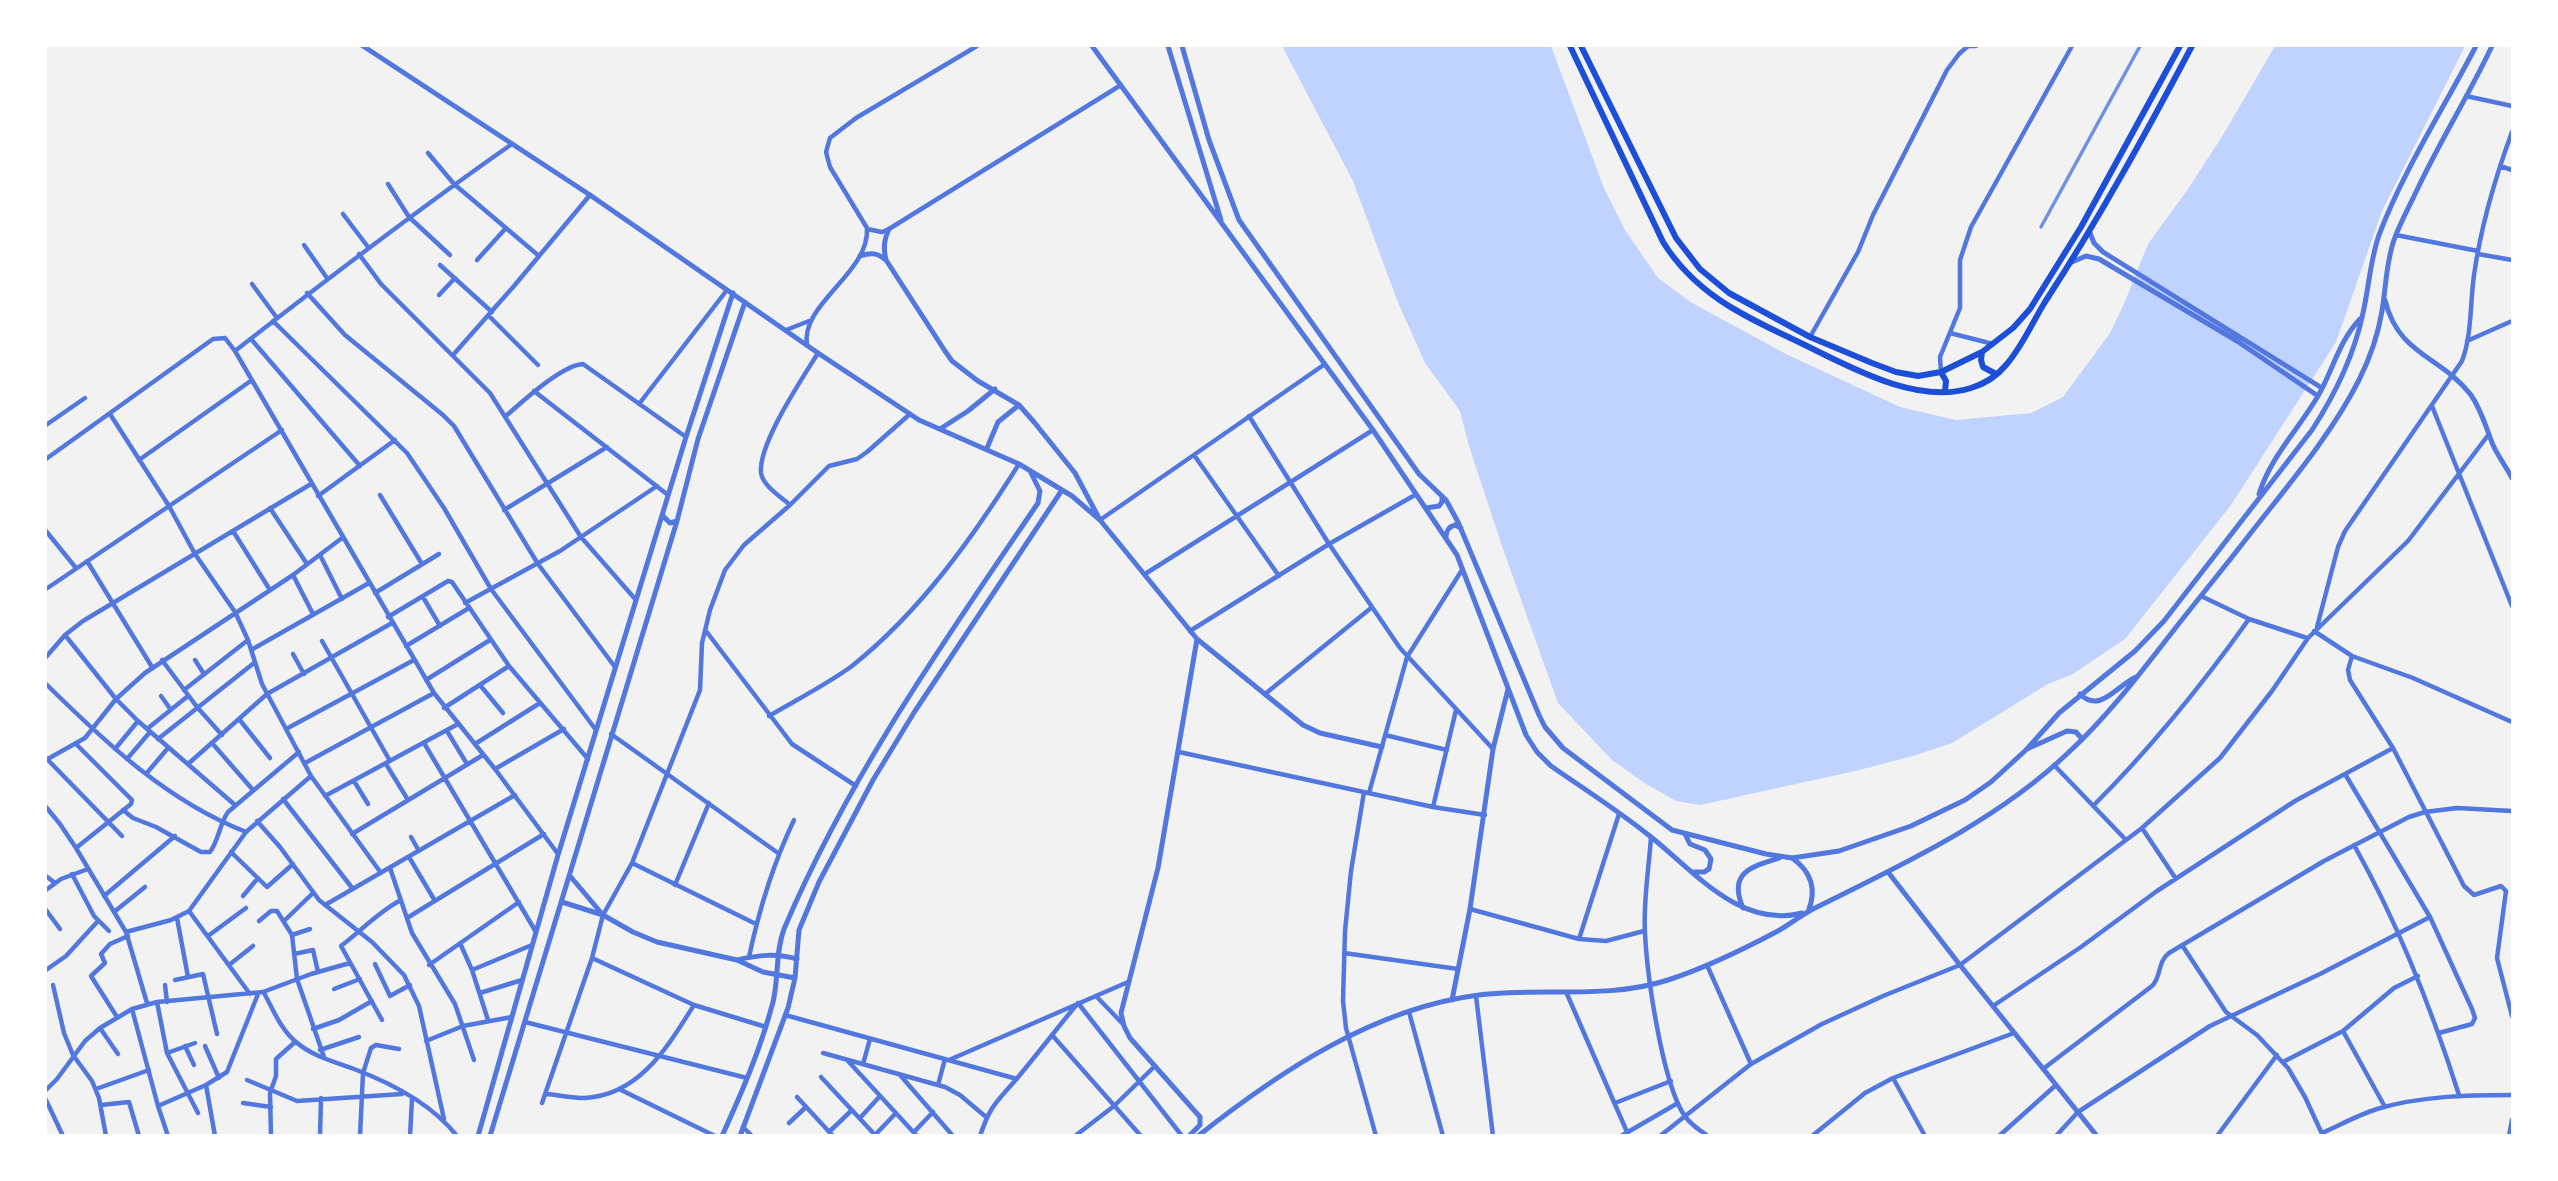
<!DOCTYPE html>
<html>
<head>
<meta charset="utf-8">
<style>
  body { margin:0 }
  #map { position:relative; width:2558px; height:1181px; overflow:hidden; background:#f2f2f2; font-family:Signika,sans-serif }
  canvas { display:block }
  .frame { position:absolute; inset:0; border:47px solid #fff; pointer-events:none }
</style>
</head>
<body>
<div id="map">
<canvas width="2558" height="1181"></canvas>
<div class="frame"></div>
</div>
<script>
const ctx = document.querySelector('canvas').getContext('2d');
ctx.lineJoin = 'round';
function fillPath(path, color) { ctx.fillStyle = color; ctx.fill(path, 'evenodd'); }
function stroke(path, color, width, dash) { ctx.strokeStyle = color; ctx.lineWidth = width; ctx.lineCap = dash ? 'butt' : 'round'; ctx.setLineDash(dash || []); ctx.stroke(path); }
fillPath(new Path2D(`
  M1282 46H1551L1604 188 1625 230 1658 278 1692 303 1786 354 1900 407 1956 420 2031 413 2063 397 2110 333 2124 304 2148 244 2188 189 2223 135 2275 46H2465L2382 211 2336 342 2231 505 2125 639 2073 674 2048 684 1952 743 1913 756 1855 771 1700 805 1676 801 1646 784 1612 760 1558 703 1503 549 1469 446 1460 411 1425 363 1397 300 1353 181Z`), '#bfd3fe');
stroke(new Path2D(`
  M2466 96 2512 106
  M428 153 454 184 539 256
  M2500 166 2512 170
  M388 184 409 217 450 255
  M343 214 368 247
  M867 229 882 232 889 229 1121 85
  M2396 235 2478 251
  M304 245 327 278
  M359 254 381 284 490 393 581 537 636 600
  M2478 254 2512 260
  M477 260 506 228
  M440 265 492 312
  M252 284 277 318
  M307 293 345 335 443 415 454 426 538 564 615 667
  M439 295 455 278
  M489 316 538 365
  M273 321 407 453 444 508 491 589 596 730
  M786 330 809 321
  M1950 333 1993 344
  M1810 337 1858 252 1873 215 1947 70 1959 54 1968 46H1976
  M251 339 360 466
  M2467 341 2512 321
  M807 345C800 304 870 273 867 228L830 167 826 152 830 138 856 118 977 46
  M235 351C326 280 417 210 512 144
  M453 355 514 286 590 195
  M1941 372 1940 357 1960 308V260L1971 227 2072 46
  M534 391 668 495
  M639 404 727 290
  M2432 406 2512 606
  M110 414 169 506 195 554 235 612 248 640 262 684 311 776 381 873
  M507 415C522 402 562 365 583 364L686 437
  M1249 416 1329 544 1400 648 1493 749
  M46 425 85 398
  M1194 455 1279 576
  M46 459 213 339 225 338 235 351 434 693 495 769 558 854
  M139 460 252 380
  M380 495 422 564
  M318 496 395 440
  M790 505C781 497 763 486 761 473 758 444 802 379 818 353
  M270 508 307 564
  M504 510 607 447
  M1100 520 1325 364
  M46 531 76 568
  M233 531 270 590
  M320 555 342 599
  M87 561 152 667
  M1145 574 1373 430
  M293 575 313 614
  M46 589 282 430
  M375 593 439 554
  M2201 596 2249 619 2307 638
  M423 597 440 626
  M465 603 560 551 657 486
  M388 617 448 581 452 582 509 666 588 759
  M2317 627 2338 547 2345 531 2462 361C2472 335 2470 303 2474 275 2481 226 2495 178 2512 132
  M706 631 792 744 856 786
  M1190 631 1329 544 1415 495
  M2314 631 2352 656 2413 678 2512 722
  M65 635 116 699 138 721 235 805
  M322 641 390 761
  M406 646 469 608
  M251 650 369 583
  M293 654 304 674
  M2352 656 2348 670 2350 680 2393 748 2464 886 2474 895 2501 886 2506 891 2497 958 2512 1016
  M46 657 65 635 83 621 311 484
  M162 660 197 707 222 735
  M195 660 204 674
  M426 680 490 640
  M46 684C106 743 167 801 246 832
  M480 685 503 713
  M184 690 248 640
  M1265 694 1371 608
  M161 696 171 710
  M444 708 509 666
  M769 716C796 700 826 685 852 666 921 611 973 537 1019 464
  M239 719 270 758
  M147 729 188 696
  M286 729 414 660
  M447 731 467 764
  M611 734 778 853
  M1385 735 1447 750
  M158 739 254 663
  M212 743 253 790
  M424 743 536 932
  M475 744 540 703
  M115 749 138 721
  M1179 752 1433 807 1485 815
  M46 758 122 836
  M127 759 150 732
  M46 760 85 738 116 699 145 673 293 575 342 538
  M305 763 434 693
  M188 764 267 694 392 623
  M386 764 408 800
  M2054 765 2126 840
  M495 769 564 729
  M146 774 168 748
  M2345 774 2430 917 2472 1009 2475 1018 2472 1024 2439 1033
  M354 781 368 804
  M1364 792 1351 871 1345 931 1343 1001 1346 1028 1376 1136
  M1369 793 1407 657 1462 570
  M325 796 458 724
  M283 799 353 889
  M2093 806C2151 748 2202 685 2249 619
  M46 807 60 824 76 848 126 932 147 1003
  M1433 807 1456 710
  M123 810 133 818 156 827 201 852H210C219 840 219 825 228 812L299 752
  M257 821 280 847 319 900 372 942 404 975 419 1006 444 1119
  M2142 828 2176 879
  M352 834 483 755
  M411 837 419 851
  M1651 837C1649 868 1643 901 1645 933 1647 975 1662 1081 1684 1115 1690 1124 1699 1130 1708 1136
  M2354 845C2399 925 2431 1007 2459 1095
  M76 848 131 804 132 800 76 744
  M231 852 267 887 293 864
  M409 857 435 901
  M632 863 756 924
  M390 868 412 933 455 1004 474 1060
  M72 874 94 916 109 931
  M46 876 55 883
  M675 885 709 803
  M46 890 61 879 88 869
  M104 896 175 836
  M243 896 258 878
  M325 905 515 795
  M1470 909 1579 939 1606 941 1644 931
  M46 910 60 929
  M189 911 250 994
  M114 912 145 887
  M177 918 188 977
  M407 918 544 834
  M259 921 271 911H277L292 935 297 979 324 1057
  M284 921 313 893
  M126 932 171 920 189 911 246 832 311 776
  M292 935 310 929
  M208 936 246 908
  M1579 939 1619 814
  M460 943 472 970 488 1020
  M2182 945 2226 1012 2257 1035 2288 1068 2305 1097 2323 1136
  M1344 953 1458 969
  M294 954 313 950 318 972
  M749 957C759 910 773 864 794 820
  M592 958 694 1005 766 1027
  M375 964 390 996 410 985
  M229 965 253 946
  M429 965 519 902
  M1707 965 1751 1064
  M46 970 66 956 98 921
  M472 970 532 945
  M175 980 203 974 217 1034
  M53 985 64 1033 73 1055 92 1081 99 1098 106 1136
  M165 985 167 1002
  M334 989 360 979
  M264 993C273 1009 281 1030 296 1042 312 1056 335 1062 354 1069 391 1083 432 1104 457 1136
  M480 993 522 980
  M1567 994 1627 1132
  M1096 996 1122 1023
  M1476 996 1493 1136
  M157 1002 167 1053 198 1113
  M1993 1006 2081 947 2157 891 2295 801 2393 748
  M132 1009 158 1106 168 1136
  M1409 1012 1443 1136
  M785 1015 1017 1079
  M117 1017 91 976 105 963 101 954 110 944 128 936
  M382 1020 341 946C362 930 378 912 401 900
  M525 1022 747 1078
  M100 1028 118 1054
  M313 1029 339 1020 372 1001
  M2343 1031 2385 1107
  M1052 1035 1141 1136
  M426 1041 463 1026 512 1017
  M185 1046 194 1065
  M205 1046 219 1078
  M320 1050 359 1037
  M167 1053 195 1043
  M823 1053 945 1087 960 1095 986 1117
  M949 1060 1128 982
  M848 1061 917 1136
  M2283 1062 2343 1031 2394 988 2418 976
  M863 1064 870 1039
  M2043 1069 2152 986C2162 976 2157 962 2169 953L2324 861 2409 817 2425 812 2457 808 2512 811
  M900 1075 953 1136
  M821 1077 876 1136
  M1893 1078 1925 1136
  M247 1080 297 1101 402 1094
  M206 1085 215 1136
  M938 1085 945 1059
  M96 1089 149 1070
  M619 1089 715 1136
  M46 1090 57 1079 85 1041 100 1028 132 1009 157 1002 263 992 311 974 350 963
  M546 1094C558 1095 572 1098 585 1098 640 1095 668 1046 694 1005
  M797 1097 833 1136
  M46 1100 63 1136
  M243 1103 271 1107
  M542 1103 592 958 603 915 632 863 700 690 702 643 710 610 725 570 744 545 790 505 829 466 857 459 867 452 910 414
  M1615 1103 1671 1081
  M101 1105 129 1102 139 1136
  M158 1106 206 1085 227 1072 258 994
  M860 1118 880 1096
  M789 1123 806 1107
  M743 1127 752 1136
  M829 1132 852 1110
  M914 1132 933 1112
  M2322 1133C2340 1125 2358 1115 2377 1109 2420 1096 2468 1095 2512 1095
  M875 1135 896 1113
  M271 1136 270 1093 276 1076V1059L295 1042
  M320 1136 321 1098
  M360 1136 363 1073 371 1048 376 1045 399 1049
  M410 1136 412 1099
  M980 1136C991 1103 998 1101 1019 1076 1039 1052 1058 1027 1078 1003L1182 1136
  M1075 1136 1114 1106 1155 1066
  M1621 1136 1678 1103
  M1660 1136 1751 1064 1822 1024 1883 996 1960 965 2142 828 2220 758 2272 691 2308 638 2408 541 2489 434
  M1812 1136 1865 1093 1893 1078 2014 1033
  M1999 1136 2056 1085
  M2056 1136 2078 1112 2210 1026 2320 974 2430 917
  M2217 1136 2277 1055
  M2509 1136 2512 1120`), '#5277de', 4.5);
stroke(new Path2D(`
  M363 46 590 195 818 353 919 420 1019 464 1072 496 1100 520
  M1092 46 1373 430 1457 555 1526 735 1537 752 1551 766C1584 789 1619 811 1651 837 1694 871 1740 929 1802 913
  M1168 46 1221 220
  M1182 46 1209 140 1239 220 1419 474 1446 500 1458 522 1539 715 1545 727 1563 748 1672 830 1766 854 1792 858 1839 851 1911 826 1965 800 1991 782 2027 749 2059 713 2135 651 2164 621 2312 430C2336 393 2354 356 2363 313 2369 287 2370 261 2379 235 2404 169 2444 108 2476 46
  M889 229C884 240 883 248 886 260L945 351 952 361 978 381 1019 405 1034 422 1075 473 1100 520 1197 639 1303 725 1320 733 1382 747
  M2090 233 2094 243 2103 252 2322 388
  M860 256C872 252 877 253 886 260
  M2072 262 2086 256 2099 259 2237 341 2318 396
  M2385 300C2398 355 2441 356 2471 395 2482 411 2486 428 2493 445 2498 456 2506 467 2512 478
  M940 429 968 411 995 389
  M987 448 998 422 1019 405
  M2259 494C2271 456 2298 430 2318 396 2333 370 2339 341 2360 319
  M1426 508 1439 506 1442 502V496
  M662 515 670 523 677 521
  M1446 538C1446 531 1448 527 1455 525L1461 528
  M2080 694C2100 714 2116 686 2136 677
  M2027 749 2067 731 2076 732 2082 739
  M1685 834 1690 844 1705 850 1711 859 1709 869 1704 872H1692
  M1792 858C1812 872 1817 890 1808 912
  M1888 872 1960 965 2097 1136
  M570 876 603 915 633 932 657 942 737 960 763 972 795 978
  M562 902 603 915
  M1743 908C1728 873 1750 867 1779 858
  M737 960C758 955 776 953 797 959
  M1452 1000 1470 909 1493 749 1508 689
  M478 1136 558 855 686 437 733 293
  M490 1136 677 521 698 439 745 302
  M722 1136C742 1092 761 1048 773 1002 779 978 775 953 784 929 849 776 945 640 1038 503L1040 491 1031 473
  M740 1136 788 1008 795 978 799 930 819 882 873 780 915 711 1062 490
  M1189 1136 1200 1125V1117L1130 1038 1124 1026 1121 1013 1158 868 1197 639
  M1198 1136C1279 1072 1374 1008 1479 995 1543 987 1606 1000 1668 980 1705 968 1742 950 1776 932 1789 925 1801 915 1815 908 1903 864 1997 821 2069 752 2107 717 2138 676 2170 635 2194 604 2219 574 2243 543 2283 491 2329 439 2359 380 2370 358 2378 335 2382 311 2386 287 2386 263 2394 240 2400 223 2409 207 2417 190 2440 141 2469 95 2492 46`), '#5277de', 5);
stroke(new Path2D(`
  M1570 46 1663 242C1700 301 1755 320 1815 350 1859 372 1921 404 1971 388 1984 384 1997 376 2006 365 2022 347 2032 323 2045 302 2099 219 2146 133 2192 46
  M1581 46 1676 238 1700 269 1729 293 1810 337 1872 363 1896 372 1918 376 1941 372 1982 352 2013 328 2030 309 2081 227 2180 46
  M1982 352 1981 360 1983 367 1996 374
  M1941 372 1946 381 1945 391`), '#1d4ed8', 6);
stroke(new Path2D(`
  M2041 227 2140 46`), '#7290e2', 3.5);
</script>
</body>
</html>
